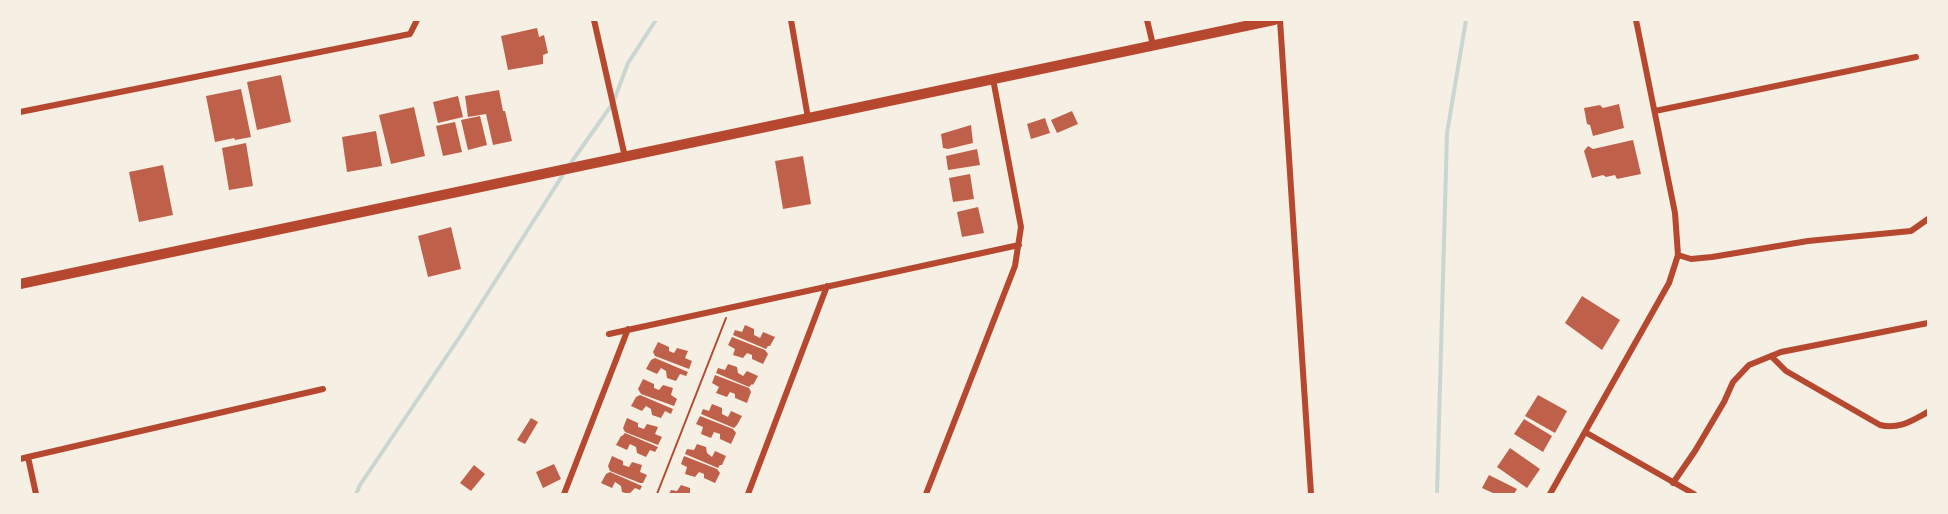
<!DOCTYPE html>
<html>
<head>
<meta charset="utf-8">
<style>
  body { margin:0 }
  #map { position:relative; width:1948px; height:514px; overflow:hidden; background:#f6efe4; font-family:Rubik,sans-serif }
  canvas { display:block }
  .frame { position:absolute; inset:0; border:21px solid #f6efe4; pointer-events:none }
</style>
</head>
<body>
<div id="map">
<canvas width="1948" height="514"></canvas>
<div class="frame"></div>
</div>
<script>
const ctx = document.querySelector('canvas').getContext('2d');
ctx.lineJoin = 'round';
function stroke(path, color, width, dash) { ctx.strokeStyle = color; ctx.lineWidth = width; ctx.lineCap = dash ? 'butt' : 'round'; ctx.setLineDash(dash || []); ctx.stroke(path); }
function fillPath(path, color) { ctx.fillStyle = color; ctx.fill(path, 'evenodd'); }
stroke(new Path2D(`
  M568 167 613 103 628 63 656 20
  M356 494 360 485 461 335 564 173
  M1437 494 1447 133 1466 20`), '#c9d6d2', 4);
fillPath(new Path2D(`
  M537 28 539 37 544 35 548 53 543 55V64L508 70 501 36Z
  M281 75 291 122 257 130 247 82Z
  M241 89 251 137 235 140 234 138 215 142 206 96Z
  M499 90 503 111H505L512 141 493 145 486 114 468 117 465 96Z
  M458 96 463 117 438 123 433 102Z
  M1619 104 1624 128 1593 136 1590 125 1587 124 1584 108 1600 105 1603 108Z
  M414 107 425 156 391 164 379 115Z
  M1072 111 1078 124 1057 133 1051 120Z
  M480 116 487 145 468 150 461 120Z
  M1045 118 1050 133 1031 139 1027 124Z
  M455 122 462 152 443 156 436 126Z
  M971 125 973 143 948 149 943 148 941 134Z
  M376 131 382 166 347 172 342 137Z
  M1633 140 1641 174 1617 179 1615 175 1606 177 1603 175 1592 178 1584 151 1588 146 1593 149Z
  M246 143 253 186 229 190 222 148Z
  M977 149 980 165 948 170 946 156Z
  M803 156 811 204 783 209 775 161Z
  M163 165 173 215 139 222 129 172Z
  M970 174 974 199 953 202 949 178Z
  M978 207 984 233 962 237 957 212Z
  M451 227 461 269 428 277 418 236Z
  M1582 296 1620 320 1602 350 1565 323Z
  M745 325 754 329V335L760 338 763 332 775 337 770 346H768L766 349 733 335 735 330 742 332Z
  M732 337 765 350 768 354 763 364 752 359V355L747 353 743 358 733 355 735 349 728 345Z
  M658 342 669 347V351L674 353 677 348 688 351 685 358 692 361 689 369 655 356 653 352Z
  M655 358 688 372 686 376 680 374 676 381 667 378 666 371 661 368 657 374 646 369 651 360Z
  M728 364 737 367 738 373 743 376 747 371 758 376 753 385 752 384 749 387 716 373 718 368 725 370Z
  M715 375 749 388 751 392 747 403 735 398V394L730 392 727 397 716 393 719 387 712 383Z
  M643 379 654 384V388L659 390 663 385 673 388 671 395 677 399 674 406 641 394 638 389Z
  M640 395 673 409 671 414 665 411 661 418 652 415 651 409 646 406 642 411 631 406 636 397Z
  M1538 395 1567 411 1555 433 1525 416Z
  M712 404 722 408V414L728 417 731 411 742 416 737 425 734 428 701 414 703 409 709 411Z
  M700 416 733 429 736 433 731 444 720 439V434L714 432 711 438 701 434 703 427 696 424Z
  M531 418 538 422 525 444 517 440Z
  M627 418 638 423V427L644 429 647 424 658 427 655 434 662 437 658 445 625 432 623 428Z
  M1524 419 1552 436 1543 452 1514 434Z
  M625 433 658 447 655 452 650 450 646 457 637 453 636 447 630 444 627 450 616 445 621 436H622Z
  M697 444 706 447 707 453 712 457 715 451 726 456 722 465H720L718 468 685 454 687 449 694 450Z
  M1510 448 1540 469 1527 488 1497 467Z
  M612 456 623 461V465L629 467 632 462 642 465 640 472 647 475 643 483H640L610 471 608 466Z
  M684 456 717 469 720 473 715 483 704 478V474L699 472 695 477 685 474 687 467 681 464Z
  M554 464 561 479 543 488 536 472Z
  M474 465 485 474 471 491 460 483Z
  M610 472 642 486 640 490 635 488 629 494 622 492 621 486 615 482 612 488 601 483 606 474Z
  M1489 475 1517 489 1514 494H1495L1482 488Z
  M681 485 690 488V494H669L671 490 677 491Z`), '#bf614a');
stroke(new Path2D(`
  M657 494 726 318`), '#b5482f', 2);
stroke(new Path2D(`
  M594 20 625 157
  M791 20 808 118
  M1147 20 1153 45
  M1280 20 1311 494
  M1655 111 1916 57
  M20 112 410 34 417 20
  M1678 255 1691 259 1712 257 1808 241 1911 231 1928 219
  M609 334 1019 245
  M1771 356 1786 371 1880 425C1899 430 1913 420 1928 412
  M1585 432 1694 494
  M28 457 323 389
  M20 459 28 457 36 494
  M1673 483 1695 451 1724 402 1733 382 1749 365 1781 352 1928 323
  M564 494 628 329
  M748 494 827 286
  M926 494 1015 266 1021 227 993 79
  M1550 494 1669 283 1678 255 1675 213 1636 20`), '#b5482f', 6);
stroke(new Path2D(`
  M20 284 1274 20`), '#b5482f', 10);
</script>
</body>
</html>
